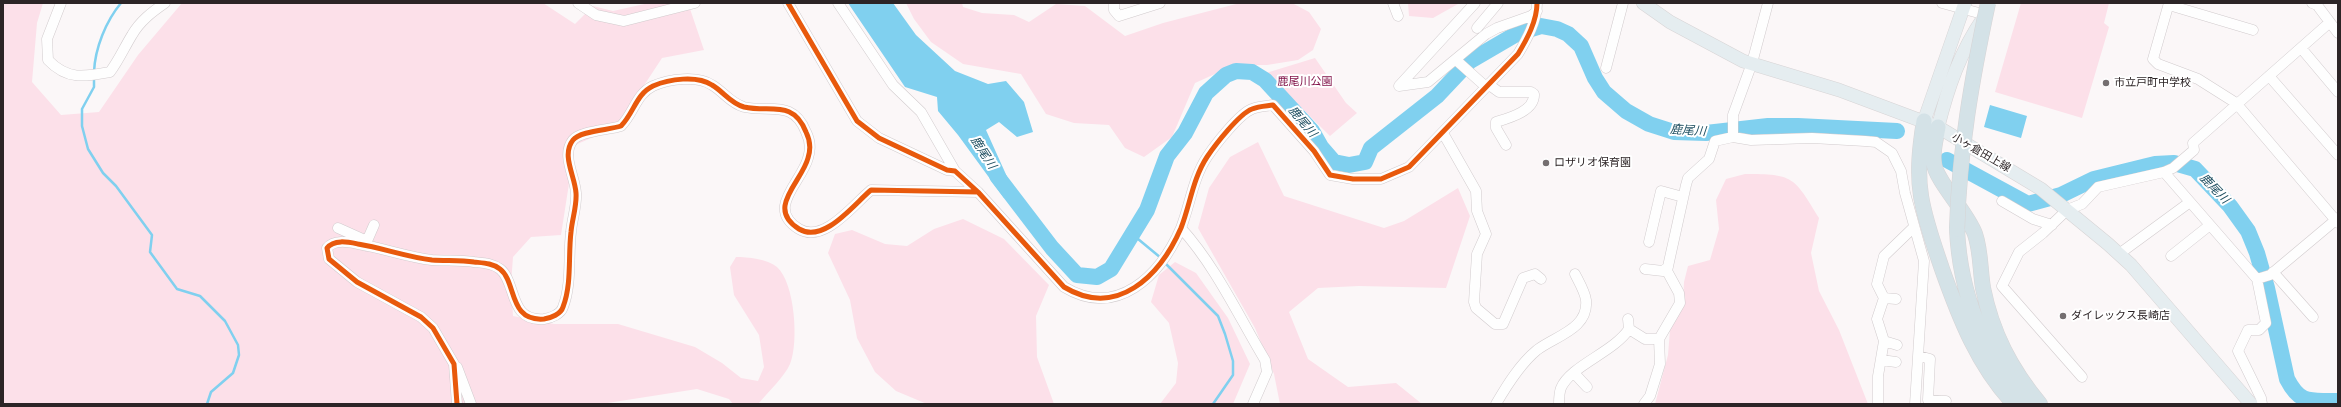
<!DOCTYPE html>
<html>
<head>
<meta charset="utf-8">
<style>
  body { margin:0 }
  #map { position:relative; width:2341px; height:407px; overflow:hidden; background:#fbf7f8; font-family:"Varela Round",sans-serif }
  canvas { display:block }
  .frame { position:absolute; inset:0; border:4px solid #2c2426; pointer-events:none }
</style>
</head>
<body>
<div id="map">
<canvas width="2341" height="407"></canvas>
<div class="frame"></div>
</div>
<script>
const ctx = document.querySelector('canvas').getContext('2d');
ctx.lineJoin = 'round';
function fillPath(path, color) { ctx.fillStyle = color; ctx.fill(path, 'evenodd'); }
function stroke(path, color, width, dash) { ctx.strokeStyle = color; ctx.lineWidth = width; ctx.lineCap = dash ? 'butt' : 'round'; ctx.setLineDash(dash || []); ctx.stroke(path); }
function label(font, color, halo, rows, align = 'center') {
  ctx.font = font + ' "Varela Round","Noto Sans JP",sans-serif'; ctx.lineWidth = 4; ctx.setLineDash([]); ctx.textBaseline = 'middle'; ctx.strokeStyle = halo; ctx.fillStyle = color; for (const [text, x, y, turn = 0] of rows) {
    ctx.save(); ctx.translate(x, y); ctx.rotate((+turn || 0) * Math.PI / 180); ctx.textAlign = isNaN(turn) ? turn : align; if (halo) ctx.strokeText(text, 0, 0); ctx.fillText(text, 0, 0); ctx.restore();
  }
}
fillPath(new Path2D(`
  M3 3H43L37 23 32 82 61 115 99 112 138 55 182 3H543L575 24 593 6 613 11 649 3H688L704 50 662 58 624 116 605 132 575 145 561 235 531 237 513 257 511 284 513 316 554 324H618L695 347 722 363 741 378 758 381 764 367 759 335 734 295 730 267 736 257C748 257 767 259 777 267 795 283 799 343 790 364 785 376 768 392 759 403L733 404 729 399 697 389 601 404H3Z
  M906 3H962L963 7 982 13 1014 15 1029 22 1056 4 1085 6 1125 36 1163 23 1240 3H1292L1309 12 1321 29 1313 50 1298 60 1267 65H1235L1195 83 1172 137 1144 157 1125 148 1109 125 1074 123 1046 114 1021 74 963 64 931 42 914 19Z
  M1408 3H1458V4L1433 18 1409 16Z
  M2021 3H2109L2104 23 2109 27 2082 118 1995 92Z
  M1315 58 1346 103 1357 113 1330 136 1266 73Z
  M1258 142 1284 196 1384 228 1404 221 1458 188 1470 216 1446 288 1359 286 1318 288 1289 312 1308 359 1348 387 1396 383 1422 404H1280L1274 374 1255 328 1198 228 1209 188 1230 157Z
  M1745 174C1794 174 1794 177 1819 218L1811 253 1819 291 1839 330 1868 404H1655L1668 355 1670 330 1683 303 1684 282 1688 266 1710 260 1719 229 1716 200 1726 179Z
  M963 219 1004 239 1049 285 1036 316 1037 357 1054 404H927L896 391 875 372 857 338 850 300 828 253 835 234 852 230 885 244 907 246 934 229Z
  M1175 262 1196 273 1228 318 1250 364 1233 404H1160L1176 383 1178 363 1169 323 1151 302 1159 275Z`), '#fce0e9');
fillPath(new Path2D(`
  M848 3H893L916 35 955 71 988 84 1006 81 1024 102 1033 132 1017 137 999 122 986 130 1013 190 1004 198 958 135 938 111 937 97 905 87Z
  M1990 105 2027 116 2021 138 1984 127Z`), '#80d0ef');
stroke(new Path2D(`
  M94 72C95 48 106 21 121 3
  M94 77V87L82 109V126L88 149 103 173 116 186 152 235 150 252 177 289 200 296 225 321 238 345 239 355 233 373 211 392 207 404
  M1132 234 1161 258
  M1164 262 1218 316 1225 334 1233 361V375L1213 404`), '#80d0ef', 2.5);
stroke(new Path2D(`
  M1947 160 2028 204 2061 195 2094 179 2155 164 2174 163 2195 169 2230 206 2248 231 2257 253 2267 288 2287 379C2301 406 2311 400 2338 401
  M997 176 1052 248 1077 275 1097 277 1111 269 1147 210 1167 156 1185 133 1206 93 1226 75 1236 71 1252 72 1265 80 1312 131 1321 147 1334 162 1349 165 1365 162 1371 148 1437 96 1470 61 1518 33 1541 26 1557 29 1568 34 1581 46 1595 78 1604 92 1626 111 1649 124 1674 132 1706 133 1768 126H1798L1897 131`), '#80d0ef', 16);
const minor = new Path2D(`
  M61 3 47 39 48 60C67 80 84 77 110 72 119 60 124 48 132 35 140 21 152 12 165 3
  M578 3 596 15 624 21 695 3
  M788 3 857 121 879 138 947 170 955 171 978 192 1064 287C1117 319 1160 276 1181 228 1190 205 1193 178 1207 157 1215 145 1239 114 1252 109 1259 106 1267 106 1273 105L1314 151 1330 175 1353 179H1381L1409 167 1518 54C1527 39 1537 21 1537 3
  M838 3 893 85 921 112 955 171
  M1114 3V10L1119 16 1160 3
  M1393 3 1398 16
  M1475 3 1399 86 1428 82 1486 34 1497 28 1531 16 1537 11
  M1942 3 1986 15
  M2169 3 2153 59 2158 64 2198 79 2236 103 2338 223
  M2312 3 2317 5 2338 33
  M2169 5 2253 30
  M1477 28 1498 3
  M2301 48 2338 92
  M1456 60 1485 86
  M1606 68 1623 3
  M2269 76 2338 155
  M1488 84 1499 92H1531L1534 94C1535 111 1509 118 1496 122V128L1506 145
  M1443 133 1476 191 1477 211 1486 234 1477 254 1474 302 1476 308 1495 324H1503L1523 278 1535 274 1541 279
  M1733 137V115L1752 63 1768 3
  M2164 172 2257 279 2266 323 2259 330H2248L2238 351 2261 398 2262 404
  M2002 201 2033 219 2052 225
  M338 228 367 241V246
  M1181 228C1216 267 1238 315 1265 360L1267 372 1253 404
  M367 241 374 225
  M1649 242 1661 191 1683 197
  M2119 254 2190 202
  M2171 256 2210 225
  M1645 269 1663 271 1668 267
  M2273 272 2313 317
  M2257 279 2270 275 2338 218
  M1884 298 1896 299
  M1628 319 1629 329 1645 339H1659
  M1884 341 1897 345
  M1919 356 1930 359 1928 400 1946 401
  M1881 360 1896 362
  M457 367 471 404
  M1574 373 1587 387
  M2082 377 2002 286 2019 252 2043 233 2067 210 2082 204 2098 187 2164 172 2173 168 2194 150 2193 143 2329 23
  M457 404 454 364 433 328 421 317 357 282 329 259 327 248C334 239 348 242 358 244 383 248 407 257 432 260 446 261 460 260 474 262 483 263 492 263 500 269 517 282 508 322 544 319 551 318 561 314 563 307 572 284 568 256 571 232 572 219 577 206 576 193 575 176 561 155 573 140 580 131 609 130 621 126 634 113 636 94 653 86 669 79 697 75 712 85 724 92 730 103 744 107 770 113 793 99 806 132 810 140 811 149 808 158 802 182 765 208 799 229 824 244 854 204 871 190L978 192
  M1496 404C1507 385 1520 364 1537 350 1555 336 1589 329 1586 300 1585 292 1579 282 1575 274
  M1559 404C1559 399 1559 393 1561 388 1570 366 1614 352 1629 329
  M1644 404 1650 396 1660 364 1659 339 1680 303 1679 293 1667 271 1686 185 1688 178 1709 159 1715 141 1733 137 1751 140 1812 138 1865 141 1876 142 1892 153 1901 171 1905 193 1924 261 1915 404
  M1878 404V376L1884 341 1877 319 1884 298 1877 284 1884 256 1914 227`);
const major = new Path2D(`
  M1643 3 1670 22 1743 61 1839 90 1938 127 2041 189 2108 244 2131 265 2251 404
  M1924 121 1965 3
  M1938 127C1948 87 1960 52 1984 17`);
const highway = new Path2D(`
  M1924 121C1920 146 1917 171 1921 196 1925 221 1934 245 1942 269 1959 317 1978 366 2014 404
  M1938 127C1936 139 1932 151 1934 163 1935 180 1967 212 1975 234 1981 251 1980 270 1983 288 1992 333 2011 369 2040 404
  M1957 229C1960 296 1984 353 2026 404`);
stroke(minor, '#d1cbcd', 11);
stroke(major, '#d7d4d5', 14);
stroke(highway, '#d7d4d5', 16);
stroke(minor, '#fefefe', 10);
stroke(major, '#e5edf0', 13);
stroke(highway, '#d4e2e7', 15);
const highwayBridge = new Path2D(`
  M1957 229C1959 152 1972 78 1988 3`);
stroke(highwayBridge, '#d7d4d5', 16, []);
stroke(highwayBridge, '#d4e2e7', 15);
stroke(new Path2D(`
  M788 3 857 121 879 138 947 170 955 171 978 192 1064 287C1117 319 1160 276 1181 228 1190 205 1193 178 1207 157 1215 145 1239 114 1252 109 1259 106 1267 106 1273 105L1314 151 1330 175 1353 179H1381L1409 167 1518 54C1527 39 1537 21 1537 3
  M457 404 454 364 433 328 421 317 357 282 329 259 327 248C334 239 348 242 358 244 383 248 407 257 432 260 446 261 460 260 474 262 483 263 492 263 500 269 517 282 508 322 544 319 551 318 561 314 563 307 572 284 568 256 571 232 572 219 577 206 576 193 575 176 561 155 573 140 580 131 609 130 621 126 634 113 636 94 653 86 669 79 697 75 712 85 724 92 730 103 744 107 770 113 793 99 806 132 810 140 811 149 808 158 802 182 765 208 799 229 824 244 854 204 871 190L978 192`), '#e8590c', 5);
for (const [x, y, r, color] of [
  [2106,83,4,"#746e70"],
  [1546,163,4,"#746e70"],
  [2063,316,4,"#746e70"]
]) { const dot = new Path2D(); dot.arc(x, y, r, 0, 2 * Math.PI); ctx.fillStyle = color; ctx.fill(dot); stroke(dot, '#fff', 1.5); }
label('11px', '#82134a', '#fff', [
  ["鹿尾川公園",1305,82]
]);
label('11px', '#2c2426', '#fff', [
  ["市立戸町中学校",2114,83],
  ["ロザリオ保育園",1554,163],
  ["ダイレックス長崎店",2071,316]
], 'left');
label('11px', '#2c2426', '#fff', [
  ["小ヶ倉田上線",1981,153,30]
]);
label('italic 12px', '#205062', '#fff', [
  ["鹿尾川",1302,122,50],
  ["鹿尾川",1688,131,4],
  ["鹿尾川",983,153,57],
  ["鹿尾川",2214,189,46]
]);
</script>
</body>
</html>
